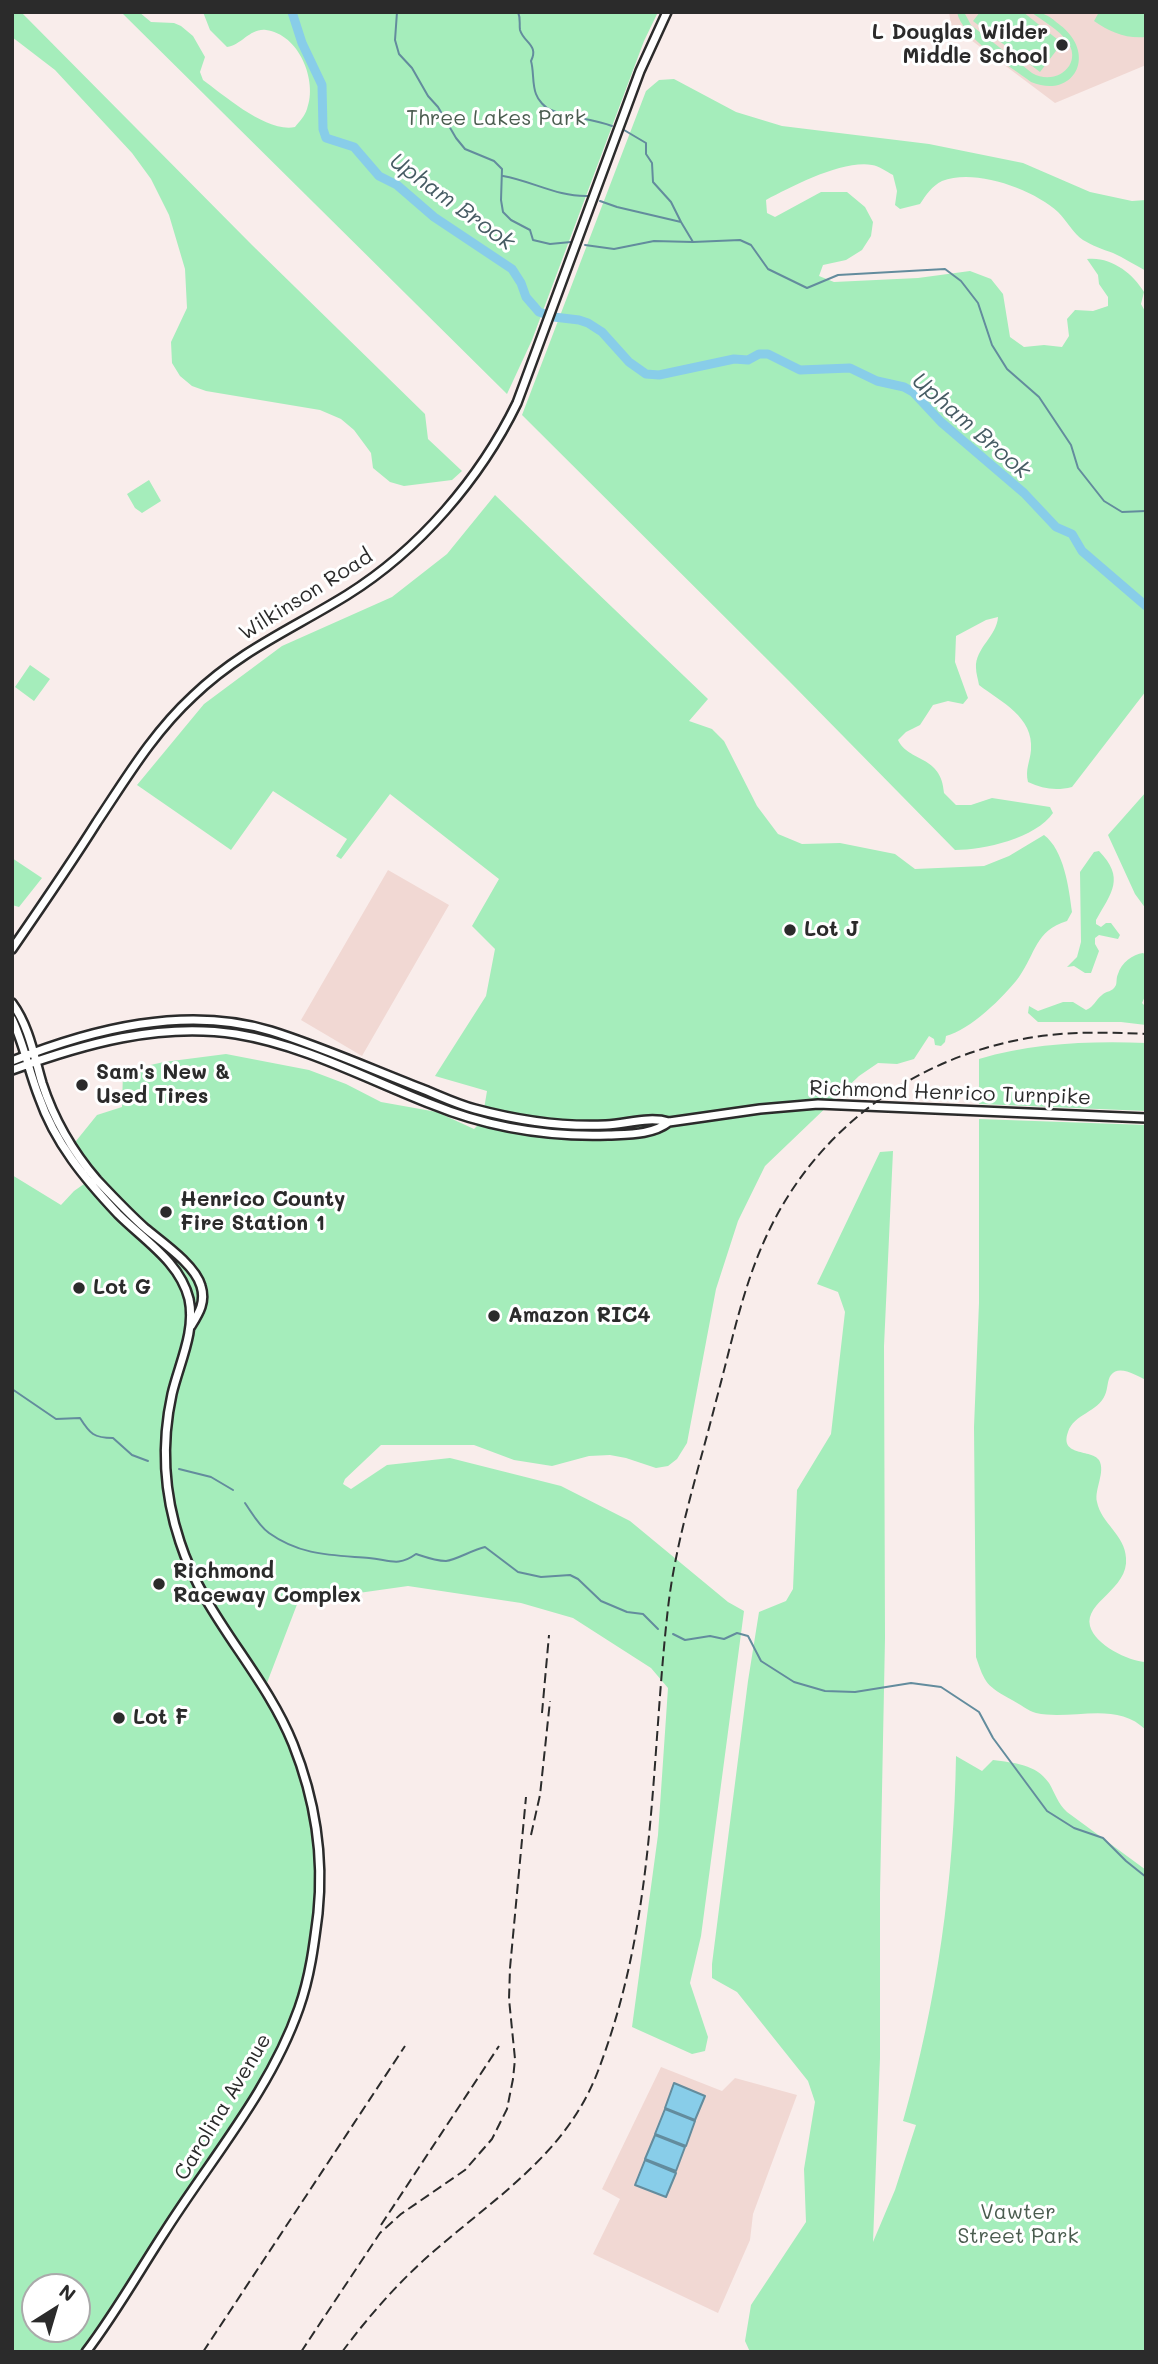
<!DOCTYPE html>
<html>
<head>
<meta charset="utf-8">
<style>
  body { margin:0 }
  #map { position:relative; width:1158px; height:2364px; overflow:hidden; background:#f9edeb; font-family:Mali,sans-serif }
  canvas { display:block }
  .frame { position:absolute; inset:0; border:14px solid #2b2b2b; pointer-events:none }
  .north { position:absolute; left:21px; top:2273px; width:70px; height:70px; box-sizing:border-box; background:#fff; border:2px solid #aaa; border-radius:50%; rotate:37deg; font-size:19px; font-weight:700; line-height:28px; text-align:center; color:#2b2b2b }
  .north::after { content:''; display:block; margin:auto; width:24px; height:32px; background:#2b2b2b; clip-path:polygon(50% 0,100% 100%,50% 72%,0 100%) }
</style>
</head>
<body>
<div id="map">
<canvas width="1158" height="2364"></canvas>
<div class="frame"></div>
<div class="north">N</div>
</div>
<script>
const ctx = document.querySelector('canvas').getContext('2d');
ctx.lineJoin = 'round';
function fillPath(path, color) { ctx.fillStyle = color; ctx.fill(path, 'evenodd'); }
function stroke(path, color, width, dash) { ctx.strokeStyle = color; ctx.lineWidth = width; ctx.lineCap = dash ? 'butt' : 'round'; ctx.setLineDash(dash || []); ctx.stroke(path); }
function label(font, color, halo, rows, align = 'center') {
  ctx.font = font + ' Mali,sans-serif'; ctx.lineWidth = 6; ctx.setLineDash([]); ctx.textBaseline = 'middle'; ctx.strokeStyle = halo; ctx.fillStyle = color; for (const [text, x, y, turn = 0] of rows) {
    ctx.save(); ctx.translate(x, y); ctx.rotate((+turn || 0) * Math.PI / 180); ctx.textAlign = isNaN(turn) ? turn : align; if (halo) ctx.strokeText(text, 0, 0); ctx.fillText(text, 0, 0); ctx.restore();
  }
}
fillPath(new Path2D(`
  M949 12H1146V65L1055 103 951 25Z
  M388 870 449 905 362 1056 301 1020Z
  M661 2067 722 2091 735 2078 797 2095 753 2214 750 2240 718 2313 593 2254 620 2199 602 2189Z`), '#f1d8d3');
fillPath(new Path2D(`
  M12 12H21L252 245 425 414 428 439 462 471 452 480 404 486 390 482 373 468 371 453 354 430 341 419 320 410 206 391 192 386 180 376 172 363 171 342 187 308 185 269 169 215 151 179 132 153 55 70 12 37Z
  M121 12H139L151 22 174 23 181 26 193 36 205 57 200 72 203 80C225 96 267 133 295 127 299 122 305 116 307 109 318 81 299 34 266 30 250 28 242 45 227 47L210 30 203 12H658L644 41 532 340 507 394Z
  M957 12H964L971 25 1032 73C1056 87 1084 64 1067 41 1059 30 1043 21 1031 12 1045 12 1050 17 1060 25 1098 54 1074 100 1031 82 1010 66 962 38 957 12Z
  M980 12H1023L1062 43 1040 72 973 21Z
  M1099 12H1146V37C1126 39 1110 32 1094 21Z
  M674 79 736 112 782 126 929 144 1023 163 1090 192 1132 201 1146 200V271C1135 265 1124 258 1113 253 1102 249 1093 246 1083 240 1073 233 1067 221 1058 212 1033 189 975 168 942 181 932 186 926 195 920 204L900 209 895 205 897 191 893 175C887 172 879 166 872 165 842 160 793 186 766 200L767 213 775 217 821 192H847L865 207 873 222 871 236 862 250 846 260 823 265 819 276 834 282 918 278 970 271 991 279 1003 294 1010 337 1024 347 1044 345 1062 347 1069 336 1067 319 1075 310 1093 311 1108 306V297L1099 284 1098 275 1087 259C1110 256 1133 273 1144 292L1141 304 1146 313V691L1072 787C1056 791 1043 789 1028 782 1025 769 1030 762 1031 750 1034 717 1001 702 979 685 978 679 976 673 976 668 975 648 997 636 998 617L986 620 956 636 955 662 968 698 963 704 948 701 933 705 920 725 906 732 898 740C908 762 942 755 944 793L956 805H971L992 798 1050 807 1053 813C1036 838 984 850 955 850L789 681 522 415 646 91 659 80Z
  M149 480 161 501 142 513 135 508 127 494Z
  M495 495 708 699 689 721 712 729 724 741 757 806 778 834 802 844 840 843 895 854 915 869 984 866 1009 856 1044 835C1064 850 1069 888 1072 912L1067 921C1035 931 1036 953 1019 977 1004 997 970 1030 946 1036L945 1042 941 1046 935 1045 934 1039 929 1036 914 1059 897 1064 878 1063 859 1076 765 1166 738 1221 716 1289 687 1443 677 1459 668 1466 656 1468 626 1458 610 1455 589 1456 552 1466 514 1460 474 1445H381L345 1479 343 1484 351 1489 387 1465 450 1458 561 1486 630 1521 728 1602 744 1611 701 1936 690 1983 708 2037 705 2051 692 2054 632 2027 658 1835 668 1688 651 1668 573 1618 521 1603 408 1586 316 1599 301 1594 265 1688 309 1789 321 1876 306 1985 270 2070 86 2352H12V1175L61 1205 74 1191 94 1177 72 1146 97 1115 122 1107 123 1071 164 1062 226 1054 309 1070 346 1084 381 1102 437 1112 474 1129 482 1121 487 1091 435 1076 486 996 495 949 472 926 499 879 390 794 341 859 336 856 347 839 273 791 231 850 137 785 204 704 282 646 392 597 447 554ZM35 2287H77V2329H35Z
  M30 665 50 679 34 701 15 687Z
  M1146 792V909L1135 894 1108 835Z
  M1099 851C1125 878 1112 892 1096 920V924L1101 927 1106 923H1111L1120 935 1118 939 1099 935 1095 938V944L1099 951 1091 973H1085L1074 966 1067 967 1077 957 1081 942 1080 872 1094 852Z
  M12 858 42 878 19 907 12 905Z
  M1143 953 1146 955V994L1142 1003 1146 1007V1025L1121 1022H1038L1028 1013 1029 1006 1038 1011 1063 1002H1073L1086 1010C1095 1006 1095 1000 1102 995 1107 990 1112 993 1116 985 1117 982 1116 978 1118 974 1121 963 1133 954 1143 953Z
  M1146 1043V1111L979 1104V1059C1032 1043 1090 1041 1146 1043Z
  M979 1119 1146 1125V1380C1137 1376 1119 1364 1111 1375 1107 1380 1108 1389 1105 1395 1098 1412 1074 1414 1068 1432 1059 1457 1092 1449 1099 1460 1106 1472 1094 1489 1097 1502 1101 1523 1125 1535 1126 1558 1129 1589 1084 1602 1090 1626 1095 1645 1128 1661 1146 1662V1730C1116 1700 1072 1721 1036 1713 1028 1711 1020 1704 1012 1700 987 1686 985 1684 976 1657L974 1427 979 1303Z
  M893 1151 884 1346 885 1638 880 1893V2058L873 2242 895 2190 916 2125 903 2121C937 2002 954 1880 956 1756L982 1771 993 1760C1014 1763 1036 1764 1049 1783 1055 1793 1058 1804 1067 1812L1146 1870V2352H750L745 2341 751 2305 806 2222 804 2169 815 2102 808 2081 737 1992 712 1978V1964L748 1681 759 1612 786 1601 793 1589 797 1490 831 1434 845 1312 838 1292 817 1284 880 1152Z`), '#a5edbb');
const water = new Path2D(`
  M674 2083 705 2096 695 2120 665 2108Z
  M665 2109 695 2121 686 2146 655 2134Z
  M655 2135 685 2147 676 2171 645 2159Z
  M645 2160 676 2173 666 2197 635 2185Z`);
fillPath(water, '#88cde9');
stroke(water, '#638c9d', 2);
stroke(new Path2D(`
  M397 12 395 40 399 54 412 68 428 96 438 107 456 138 465 149 494 161 502 169 501 200 503 212 511 220 530 230 533 240 550 244 571 242
  M518 12C521 19 519 23 520 30 524 43 539 45 531 61 534 71 532 84 536 94 538 100 545 108 551 110 568 118 592 118 612 126
  M624 130 646 143V154L652 163 653 182 671 202 681 222
  M503 176C532 181 558 197 588 196
  M600 201 617 207 681 222 693 242
  M585 245 614 249 654 241 693 242 740 240 751 245 768 269 807 288 838 275 945 269 961 281 978 303 992 345 1007 369 1039 397 1071 445 1078 468 1104 501 1122 512 1146 511
  M12 1389 56 1419 80 1418C90 1434 94 1438 113 1438L132 1455 148 1461
  M179 1469 211 1477 233 1490
  M245 1503C252 1513 259 1526 269 1533 301 1556 333 1555 369 1558 390 1560 398 1567 416 1554 425 1557 436 1561 446 1561 456 1560 472 1550 485 1547L518 1572 541 1577 570 1575 578 1579 601 1601 627 1612 643 1614 658 1629
  M673 1634 685 1640 710 1636 724 1639 737 1633 748 1636 761 1661 794 1682 825 1691 855 1692 911 1683 941 1687 979 1712 993 1738 1047 1811 1074 1828 1103 1838 1126 1861 1146 1877`), '#638c9d', 2);
stroke(new Path2D(`
  M292 12 302 43 322 85 323 129 326 138 354 147 379 176 397 185 434 217 512 269 521 283 526 297 539 312 554 317 579 320 588 323 602 332 629 362 646 374 659 375 734 359 748 360 759 354H768L800 370 850 368 877 381 904 387 913 392 941 422 1024 493 1056 527 1072 534 1082 551 1146 606`), '#88cde9', 9);
const secondary = new Path2D(`
  M12 949C41 907 70 865 97 822 127 777 153 733 193 696 241 650 292 629 347 595 419 550 480 479 517 403L640 71 667 12
  M12 1003C29 1026 34 1056 42 1083 53 1117 73 1152 97 1180 113 1197 129 1214 146 1229 163 1243 195 1265 201 1286 206 1302 199 1313 191 1326
  M12 1019C24 1044 29 1072 39 1097 55 1143 85 1179 118 1214 144 1240 180 1262 189 1299 196 1331 179 1364 172 1394 161 1444 164 1494 180 1542 204 1617 264 1672 293 1744 315 1799 324 1854 318 1913 314 1945 310 1977 299 2008 270 2091 210 2160 164 2233 138 2273 115 2314 86 2352
  M12 1061C92 1029 186 1005 271 1031 322 1047 371 1069 420 1088 438 1095 456 1104 475 1109 516 1120 563 1127 606 1125 627 1124 649 1116 669 1122L760 1109 818 1104 1146 1118
  M12 1070C83 1044 160 1022 236 1034 304 1045 367 1079 431 1104 487 1127 547 1137 608 1135 629 1134 652 1135 669 1122`);
stroke(secondary, '#2b2b2b', 12);
stroke(secondary, '#fff', 7);
stroke(new Path2D(`
  M542 1713 549 1635
  M531 1835 540 1795 550 1701
  M381 2225 499 2046
  M203 2352 405 2046
  M301 2352 380 2233 401 2214 465 2170 492 2139 507 2109 513 2079 515 2059 509 1999 510 1968 526 1797
  M342 2352C371 2313 403 2277 440 2246 502 2193 568 2150 598 2071 657 1917 650 1768 668 1608 676 1538 699 1469 716 1401 731 1346 742 1289 766 1237 813 1134 907 1062 1018 1040 1061 1031 1103 1032 1146 1034`), '#2b2b2b', 2, [10, 5]);
for (const [x, y, r, color] of [
  [1062,45,7,"#2b2b2b"],
  [790,930,7,"#2b2b2b"],
  [82,1085,7,"#2b2b2b"],
  [166,1212,7,"#2b2b2b"],
  [79,1288,7,"#2b2b2b"],
  [494,1316,7,"#2b2b2b"],
  [159,1584,7,"#2b2b2b"],
  [119,1718,7,"#2b2b2b"]
]) { const dot = new Path2D(); dot.arc(x, y, r, 0, 2 * Math.PI); ctx.fillStyle = color; ctx.fill(dot); stroke(dot, '#fff', 2.5); }
label('bold 21px', '#2b2b2b', '#fff', [
  ["L Douglas Wilder",1048,33,"right"],
  ["Middle School",1048,57,"right"],
  ["Lot J",804,930],
  ["Sam's New &",96,1073],
  ["Used Tires",96,1097],
  ["Henrico County",180,1200],
  ["Fire Station 1",180,1224],
  ["Lot G",93,1288],
  ["Amazon RIC4",508,1316],
  ["Richmond",173,1572],
  ["Raceway Complex",173,1596],
  ["Lot F",133,1718]
], 'left');
label('21px', '#4a5c4f', '#fff', [
  ["Three Lakes Park",496,119],
  ["Vawter",1018,2213],
  ["Street Park",1018,2237]
]);
label('21px', '#2b2b2b', '#fff', [
  ["Wilkinson Road",306,595,-32],
  ["Richmond Henrico Turnpike",950,1093,2],
  ["Carolina Avenue",223,2107,-59]
]);
label('italic 23px', '#475c64', '#fff', [
  ["Upham Brook",452,202,36],
  ["Upham Brook",971,426,41]
]);
</script>
</body>
</html>
